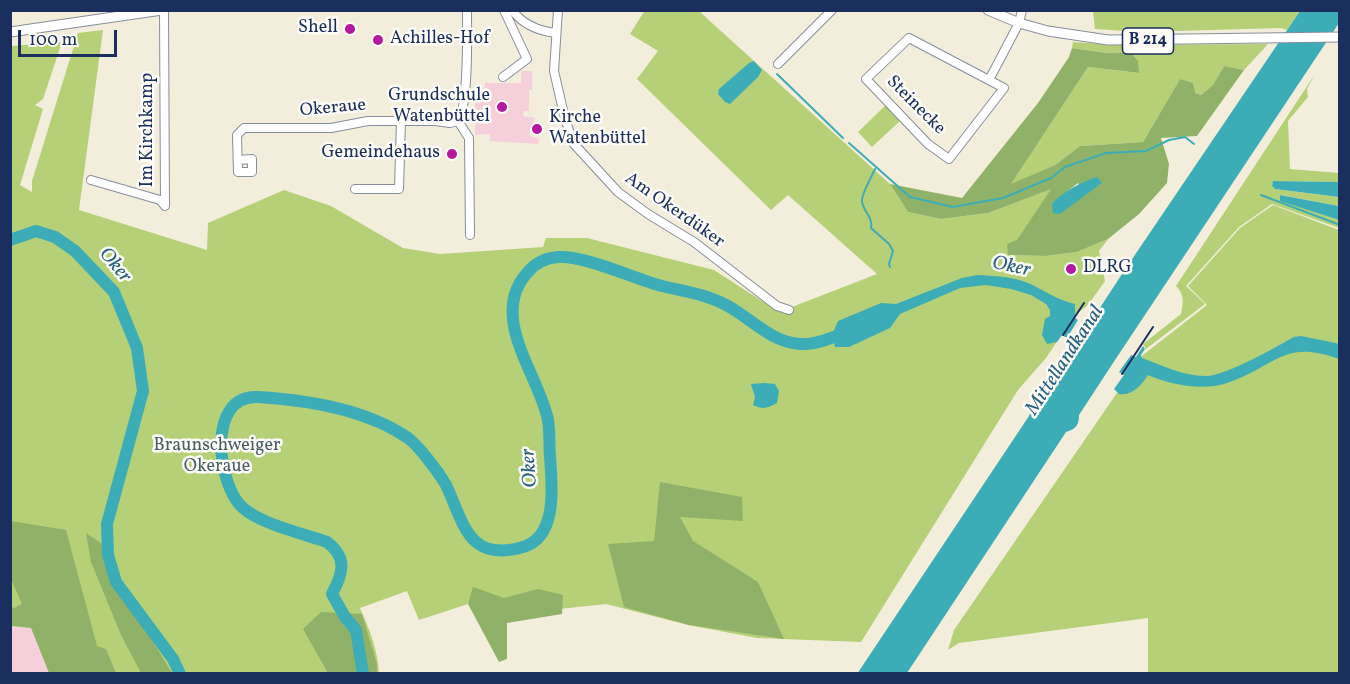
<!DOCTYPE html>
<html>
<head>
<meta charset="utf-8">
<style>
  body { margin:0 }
  #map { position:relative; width:1350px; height:684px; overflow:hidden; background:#f3eedb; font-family:Vollkorn,serif }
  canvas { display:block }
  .frame { position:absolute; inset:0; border:12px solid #1b2f5e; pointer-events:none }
  .scale { position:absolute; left:18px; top:30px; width:99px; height:27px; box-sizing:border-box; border:3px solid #1b2f5e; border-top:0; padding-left:8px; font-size:18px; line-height:21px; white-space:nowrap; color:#1b2f5e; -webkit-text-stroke:4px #fdfcf7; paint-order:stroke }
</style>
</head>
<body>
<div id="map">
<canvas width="1350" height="684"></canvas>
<div class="frame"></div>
<div class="scale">100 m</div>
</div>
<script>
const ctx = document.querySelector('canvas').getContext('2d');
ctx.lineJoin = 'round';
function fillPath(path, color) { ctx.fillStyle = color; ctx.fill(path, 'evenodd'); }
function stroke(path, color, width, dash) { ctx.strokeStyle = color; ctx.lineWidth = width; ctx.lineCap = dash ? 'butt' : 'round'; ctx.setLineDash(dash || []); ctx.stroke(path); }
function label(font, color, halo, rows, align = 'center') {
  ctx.font = font + ' Vollkorn,serif'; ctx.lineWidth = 5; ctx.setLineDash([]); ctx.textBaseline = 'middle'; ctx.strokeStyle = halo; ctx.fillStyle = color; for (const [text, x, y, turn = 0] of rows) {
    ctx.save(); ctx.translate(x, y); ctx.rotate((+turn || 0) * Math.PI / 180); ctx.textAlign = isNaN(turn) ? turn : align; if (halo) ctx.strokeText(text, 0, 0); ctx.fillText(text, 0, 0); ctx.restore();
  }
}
fillPath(new Path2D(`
  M521 71H532V90H529V111H524L523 116 535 118 529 136 539 139 538 144 490 141V134L475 135V94H484L485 83H521Z
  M10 626 31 628 49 673H11Z`), '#f5cfda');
fillPath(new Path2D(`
  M645 10 701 11V13L890 184 908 212 941 219 988 213 1052 188 1008 255 1046 256 1077 252 1108 239 1099 251 1105 281 1088 305 1074 316 1046 358 1018 390 861 642 757 638 688 625 606 604 503 615 470 599 468 604 419 620 407 591 360 608C369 628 378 651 379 673L60 674 21 605 14 608 11 605V46L62 42 43 99 35 105 43 109 20 185 32 192V181L78 33 103 30 79 210 207 250 208 223 284 190 331 206 403 248 440 254 543 247 546 238H587L714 270 779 312 877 274 788 195 771 210 637 79 658 51 630 34Z
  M1093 11H1300L1287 30 1281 28 1142 32 1095 29Z
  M1073 42 1114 45 1268 44 1244 70 1224 66 1213 85 1201 95 1195 93 1180 79 1143 142 1080 146 1055 165 1010 185 1088 67 1138 73 1130 52 1107 53 1072 48Z
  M1315 74 1307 89 1308 97 1288 121 1290 169 1339 173V182L1273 181 1272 186 1275 189 1339 197V206L1281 195 1280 200 1339 220V228L1272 204 1239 227 1186 286 1205 304 1146 349 1143 344 1181 314C1183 303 1185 295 1176 286Z
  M886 105 901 120 872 147 858 132Z
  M1273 205 1339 230V673H1148V618L959 643 948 650 954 630 1143 355 1207 305 1188 286 1240 228Z`), '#b5d077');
fillPath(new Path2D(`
  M1072 48 1107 53 1130 52 1138 61 1139 73 1088 67 1011 184 1055 165 1080 146 1143 142 1180 79 1193 83 1195 93 1201 95 1213 85 1224 66 1244 70 1197 136 1161 138 1169 164 1167 183 1139 214 1108 239 1077 252 1046 256 1008 255 1007 244 1017 240 1051 189 988 213 941 219 908 212 890 184 962 198 1038 103 1069 57ZM1078 183 1083 196 1074 203H1052Z
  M660 482 742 497 743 521 680 517 693 541 758 582 784 639 689 625 624 607 608 544 654 541Z
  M11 521 66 530 97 646 106 649 116 673 69 674 67 672 49 673 31 628 11 626V605L14 608 22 604 11 579Z
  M86 533 102 544 112 584 144 627 172 673H141L121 635 91 562Z
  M473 587 504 598 538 589 563 595 562 614 507 623V659L499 662 468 604Z
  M321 612 362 614 377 664V673H328L303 629Z`), '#90b268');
fillPath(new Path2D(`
  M1300 11H1339V23L1115 360 1079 415C1079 425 1076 429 1066 432L907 673 857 674 1029 416 1031 410 1043 395 1124 271Z
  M754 61 762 70 758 77 730 104 725 102 718 94 719 89 749 63Z
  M1097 177 1102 183 1060 214 1053 213 1052 203C1066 190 1079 183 1097 177Z
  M1273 181 1339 182V197L1275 189 1272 186Z
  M1280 195 1339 206V220L1280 201Z
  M977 275C994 276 1011 276 1028 283 1044 290 1057 300 1075 304V318L1078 320 1067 338 1062 335 1057 342 1047 344 1042 335 1045 319 1050 316V310L1046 304 1031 295 1011 289 986 285 960 288 900 314 890 328 849 347H835L832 335 838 321 881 303 896 304 962 278Z
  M1301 336 1336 343 1339 345V359C1284 339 1277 365 1230 382 1204 392 1172 385 1148 375 1141 385 1133 396 1119 394L1114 389 1124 375 1119 372 1131 355 1136 357 1143 346 1145 349 1141 355 1142 358C1161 365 1184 376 1205 376 1224 377 1276 347 1294 337Z
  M764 383 775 384 779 391 777 403C768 408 763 410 753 405L755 397 751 384Z`), '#3cadb6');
stroke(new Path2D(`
  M777 74 843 138
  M849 143 910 197 953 207 1003 198 1051 178 1065 167 1106 153 1146 151 1169 140 1185 137 1194 144
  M875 169C872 176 861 195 862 201 863 212 873 216 871 228L889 244 893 251 889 264 890 267
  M1261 195 1340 225`), '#3cadb6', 2);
stroke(new Path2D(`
  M10 240 36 231 55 237 75 251 114 292 137 348 143 391 107 524 108 555 116 582 173 659 180 674
  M363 674 356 630 345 617 332 594C343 573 348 558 327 542 304 534 261 524 243 508 217 485 206 394 258 397 308 400 366 409 408 438 419 446 439 473 446 485 464 523 468 563 523 547 558 537 552 485 550 457 549 445 550 432 548 420 539 375 488 317 527 273 535 263 545 258 558 257 584 255 635 279 662 286 682 291 702 293 720 302 748 314 768 342 800 344 816 345 832 338 846 332`), '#3cadb6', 12);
const minor = new Path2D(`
  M467 10C467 33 469 105 458 121L469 138 470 235
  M512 10C523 25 539 31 556 33
  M558 10 554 71 565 119 574 144 618 192 648 214 694 242 777 306 789 310
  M909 38 1004 88 949 159 928 144 866 79Z
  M778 64 832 10
  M503 77 527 59 504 10
  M989 80 1019 23 1022 10
  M238 160 252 159V172H238L237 135 244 128H331L368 121H435L450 123 458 121
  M91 180 160 200 165 206 164 10
  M355 189H399L401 120`);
const major = new Path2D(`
  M988 10 1019 23 1048 31 1108 40 1340 37
  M10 32 162 10`);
stroke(minor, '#878e9c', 10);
stroke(major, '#878e9c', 11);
stroke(minor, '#fff', 8);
stroke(major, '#fff', 9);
stroke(new Path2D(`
  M1063 335 1084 303
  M1122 374 1153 327`), '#1b2f5e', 2);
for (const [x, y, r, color] of [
  [350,29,6,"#b5179e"],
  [378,40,6,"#b5179e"],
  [502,107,6,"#b5179e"],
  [537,129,6,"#b5179e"],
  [452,154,6,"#b5179e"],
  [1071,269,6,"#b5179e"]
]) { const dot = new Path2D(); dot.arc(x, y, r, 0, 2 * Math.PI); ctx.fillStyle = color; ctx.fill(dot); stroke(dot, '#fdfcf7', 2); }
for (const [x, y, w] of [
  [1148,41,51]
]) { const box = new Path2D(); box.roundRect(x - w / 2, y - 13, w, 26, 4.5); ctx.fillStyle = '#fdfcf7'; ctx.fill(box); stroke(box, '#1b2f5e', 1.5); }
label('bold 16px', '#1b2f5e', null, [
  ["B 214",1148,41]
]);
label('18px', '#1b2f5e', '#fdfcf7', [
  ["Shell",338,29],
  ["Achilles-Hof",390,40,"left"],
  ["Grundschule",490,97],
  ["Watenbüttel",490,118],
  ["Kirche",549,119,"left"],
  ["Watenbüttel",549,140,"left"],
  ["Gemeindehaus",440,154],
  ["DLRG",1083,269,"left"]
], 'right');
label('18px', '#1b2f5e', '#fdfcf7', [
  ["Steinecke",915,106,45],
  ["Okeraue",333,109,-5],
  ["Im Kirchkamp",149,130,-90],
  ["Am Okerdüker",674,211,35]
]);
label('18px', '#495f66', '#fdfcf7', [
  ["Braunschweiger",217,447],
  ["Okeraue",217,468]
]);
label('italic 20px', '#286181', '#fdfcf7', [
  ["Oker",114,266,50],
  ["Oker",1011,268,12],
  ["Mittellandkanal",1066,361,-57],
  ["Oker",531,468,-94]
]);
</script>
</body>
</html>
